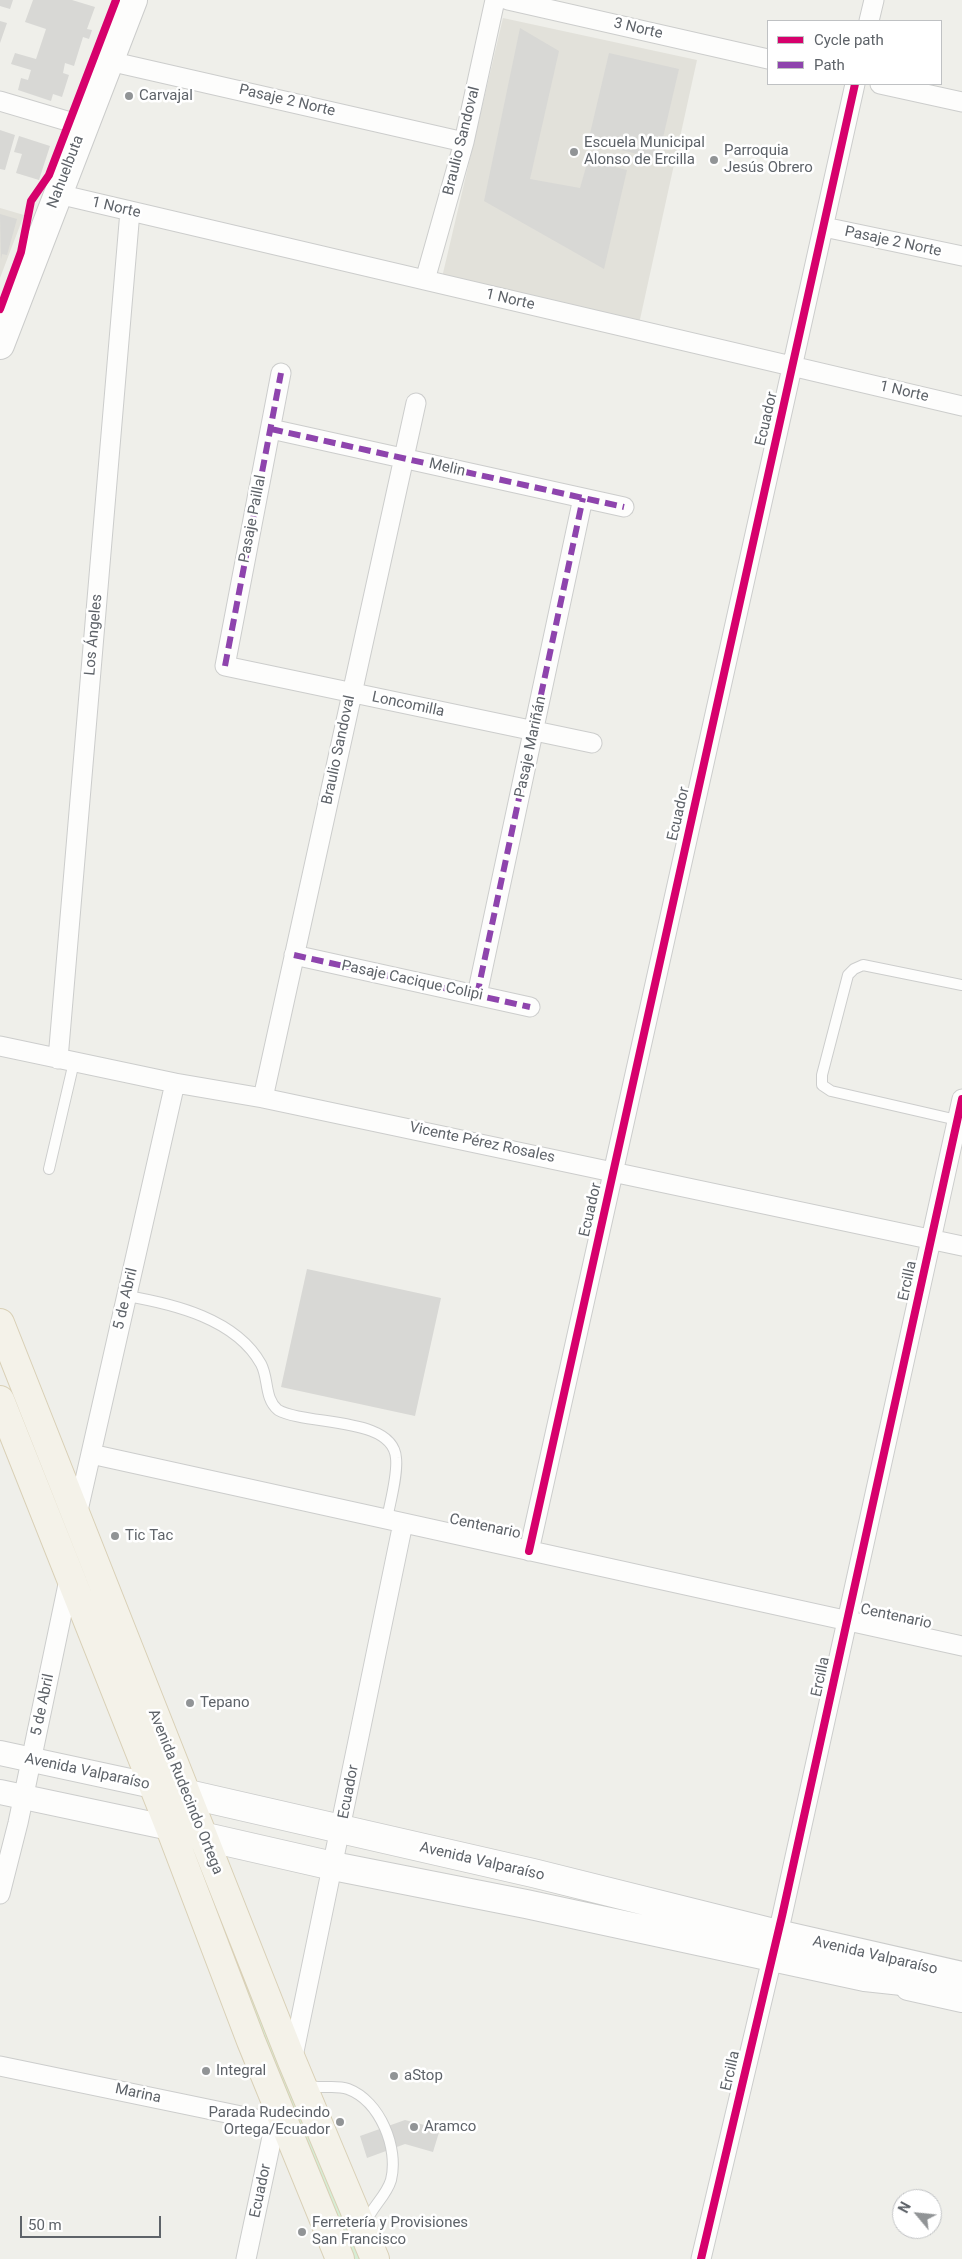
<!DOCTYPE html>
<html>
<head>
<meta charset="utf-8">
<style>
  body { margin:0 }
  #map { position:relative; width:962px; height:2259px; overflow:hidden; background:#efefea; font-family:Roboto,sans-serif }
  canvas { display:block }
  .legend { position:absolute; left:767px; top:20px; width:175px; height:65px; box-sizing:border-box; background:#fff; border:1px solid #bfc1c3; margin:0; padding:6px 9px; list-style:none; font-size:15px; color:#5e6369 }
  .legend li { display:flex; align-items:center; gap:10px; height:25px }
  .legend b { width:25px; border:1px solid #bfc1c3 }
  .north { position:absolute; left:892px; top:2189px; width:50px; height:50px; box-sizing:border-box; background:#fff; border:1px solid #bfc1c3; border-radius:50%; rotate:298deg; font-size:14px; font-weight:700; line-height:20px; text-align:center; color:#5e6369 }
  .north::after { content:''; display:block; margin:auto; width:18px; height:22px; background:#919496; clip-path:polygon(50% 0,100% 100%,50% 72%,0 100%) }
  .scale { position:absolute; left:20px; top:2216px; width:141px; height:22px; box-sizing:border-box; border:2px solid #5e6369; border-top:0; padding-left:6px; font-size:15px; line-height:18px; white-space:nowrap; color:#5e6369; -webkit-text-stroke:4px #fff; paint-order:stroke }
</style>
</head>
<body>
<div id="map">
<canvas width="962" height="2259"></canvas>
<ul class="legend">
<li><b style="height:6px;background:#d6006c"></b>Cycle path</li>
<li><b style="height:6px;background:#8e44ad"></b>Path</li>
</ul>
<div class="north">N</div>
<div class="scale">50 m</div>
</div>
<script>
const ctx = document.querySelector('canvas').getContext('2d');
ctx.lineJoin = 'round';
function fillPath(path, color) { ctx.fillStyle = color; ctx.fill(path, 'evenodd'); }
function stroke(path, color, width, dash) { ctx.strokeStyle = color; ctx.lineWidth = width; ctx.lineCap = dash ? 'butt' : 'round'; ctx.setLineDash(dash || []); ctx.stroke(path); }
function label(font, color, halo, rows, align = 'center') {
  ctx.font = font + ' Roboto,sans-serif'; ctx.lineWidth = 5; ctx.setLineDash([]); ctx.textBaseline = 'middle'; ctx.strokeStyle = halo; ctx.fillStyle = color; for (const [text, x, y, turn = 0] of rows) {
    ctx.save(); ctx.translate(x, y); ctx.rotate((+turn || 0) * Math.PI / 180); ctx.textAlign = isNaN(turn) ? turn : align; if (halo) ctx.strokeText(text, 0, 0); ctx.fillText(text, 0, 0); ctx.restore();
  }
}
fillPath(new Path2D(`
  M503 18 697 60 637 333 440 286Z
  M0 208 24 215 0 278Z`), '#e2e1da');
fillPath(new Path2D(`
  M191 1858 201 1861 365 2259H352Z`), '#d6edd4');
fillPath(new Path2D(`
  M0 0H13L10 9 0 6Z
  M33 0H72L95 7 87 29 92 30 89 39 83 37 74 66 65 63 63 73 69 75 62 97 53 94 51 101 18 90 21 78 28 80 31 70 11 64 15 53 36 59 46 29 25 22Z
  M0 21 7 23 0 43Z
  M520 28 559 51 530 179 580 188 588 160 627 170 604 269 484 201Z
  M609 53 679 69 658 159 588 142Z
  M0 130 15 135 5 170 0 169Z
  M19 136 50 146 39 180 16 173 22 154 14 152Z
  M0 214 17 219 7 255 2 254 1 259Z
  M307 1269 441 1298 415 1416 281 1387Z
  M405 2120 440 2129 433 2152 405 2144 367 2158 360 2136Z`), '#d8d8d5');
const service = new Path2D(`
  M957 1120 831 1091 822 1085V1075L848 975 854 969 863 965 962 985
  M49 1169 74 1062
  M127 1296C174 1304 236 1319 261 1364 269 1379 264 1398 278 1410 307 1426 393 1416 396 1458 398 1475 390 1502 387 1519
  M307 2085C320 2090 334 2084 348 2089 380 2101 399 2148 391 2180 386 2197 371 2207 366 2223`);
const minor = new Path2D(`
  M508 0 768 59
  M869 21 874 0
  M109 61 464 142
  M880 84 962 102
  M0 101 84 126
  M58 194 962 406
  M824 227 962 256
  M425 280 464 142 495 0
  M281 373 225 666 592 743
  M271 429 624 507
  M294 955 530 1007
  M477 995 583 498
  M0 1046 175 1083 263 1098 962 1246
  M58 1059 130 211
  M263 1098 416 403
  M91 1454 962 1646
  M77 1515 175 1083
  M529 1551 855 84
  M0 1894 18 1823 70 1575
  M292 2061 403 1523
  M0 2066 275 2123
  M246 2259 275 2123
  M701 2259 782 1916 962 1099`);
const tertiary = new Path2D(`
  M0 1753 153 1786
  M0 1792 170 1828
  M908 1988 962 2000`);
const secondary = new Path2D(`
  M0 345 133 0
  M153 1786 533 1873 778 1934 962 1976
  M184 1832 333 1866 526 1904 865 1977 930 1984`);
const primary = new Path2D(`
  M0 1323 292 2061 375 2259
  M0 1400 170 1828 251 2041 340 2259`);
stroke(service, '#cccdcc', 12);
stroke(minor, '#cccdcc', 21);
stroke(tertiary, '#cccdcc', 26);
stroke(secondary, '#cbcccb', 30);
stroke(primary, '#d9d0b6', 30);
stroke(service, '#fdfdfc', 10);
stroke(minor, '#fdfdfc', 19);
stroke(tertiary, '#fdfdfc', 24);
stroke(secondary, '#fdfdfc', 28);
stroke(primary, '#f4f2e9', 28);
stroke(new Path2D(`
  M271 429 624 507
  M225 666 281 373
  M294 955 530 1007
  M477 995 583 498`), '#8e44ad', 6, [12, 6]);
stroke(new Path2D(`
  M0 309 21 252 31 201 49 175 116 0
  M529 1551 855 84
  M701 2259 782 1916 962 1099`), '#d6006c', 8);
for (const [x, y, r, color] of [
  [129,96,5,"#919496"],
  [574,152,5,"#919496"],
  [714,160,5,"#919496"],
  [115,1536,5,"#919496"],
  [190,1703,5,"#919496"],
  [206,2071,5,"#919496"],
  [394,2076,5,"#919496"],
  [340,2122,5,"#919496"],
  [414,2127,5,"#919496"],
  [302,2232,5,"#919496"]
]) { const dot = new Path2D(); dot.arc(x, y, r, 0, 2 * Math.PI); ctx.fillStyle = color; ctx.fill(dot); stroke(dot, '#fff', 2); }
label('15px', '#5e6369', '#fff', [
  ["3 Norte",638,29,13],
  ["Pasaje 2 Norte",287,101,13],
  ["Braulio Sandoval",462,141,-76],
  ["Nahuelbuta",66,172,-69],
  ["1 Norte",116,208,13],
  ["Pasaje 2 Norte",893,242,12],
  ["1 Norte",510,300,13],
  ["1 Norte",904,392,13],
  ["Ecuador",767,419,-77],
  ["Melin",447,468,13],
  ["Pasaje Paillal",253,519,-79],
  ["Los Ángeles",94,635,-85],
  ["Loncomilla",408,705,12],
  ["Pasaje Mariñán",531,747,-78],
  ["Braulio Sandoval",339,750,-78],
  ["Ecuador",679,814,-77],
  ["Pasaje Cacique Colipi",412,981,12],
  ["Vicente Pérez Rosales",482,1143,12],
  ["Ecuador",591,1210,-77],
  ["Ercilla",908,1281,-78],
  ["5 de Abril",126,1299,-77],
  ["Centenario",485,1527,12],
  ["Centenario",896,1617,12],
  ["Ercilla",821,1677,-78],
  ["5 de Abril",43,1705,-78],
  ["Avenida Valparaíso",87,1772,12],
  ["Avenida Rudecindo Ortega",185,1792,68],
  ["Ecuador",349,1792,-79],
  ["Avenida Valparaíso",482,1862,13],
  ["Avenida Valparaíso",875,1956,13],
  ["Ercilla",731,2071,-77],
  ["Marina",138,2094,12],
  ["Ecuador",261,2191,-78]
]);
label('15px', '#5e6369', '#fff', [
  ["Carvajal",139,96],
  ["Escuela Municipal",584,143],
  ["Alonso de Ercilla",584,160],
  ["Parroquia",724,151],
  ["Jesús Obrero",724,168],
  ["Tic Tac",125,1536],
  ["Tepano",200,1703],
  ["Integral",216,2071],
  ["aStop",404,2076],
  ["Parada Rudecindo",330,2113,"right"],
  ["Ortega/Ecuador",330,2130,"right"],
  ["Aramco",424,2127],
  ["Ferretería y Provisiones",312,2223],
  ["San Francisco",312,2240]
], 'left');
</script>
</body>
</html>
